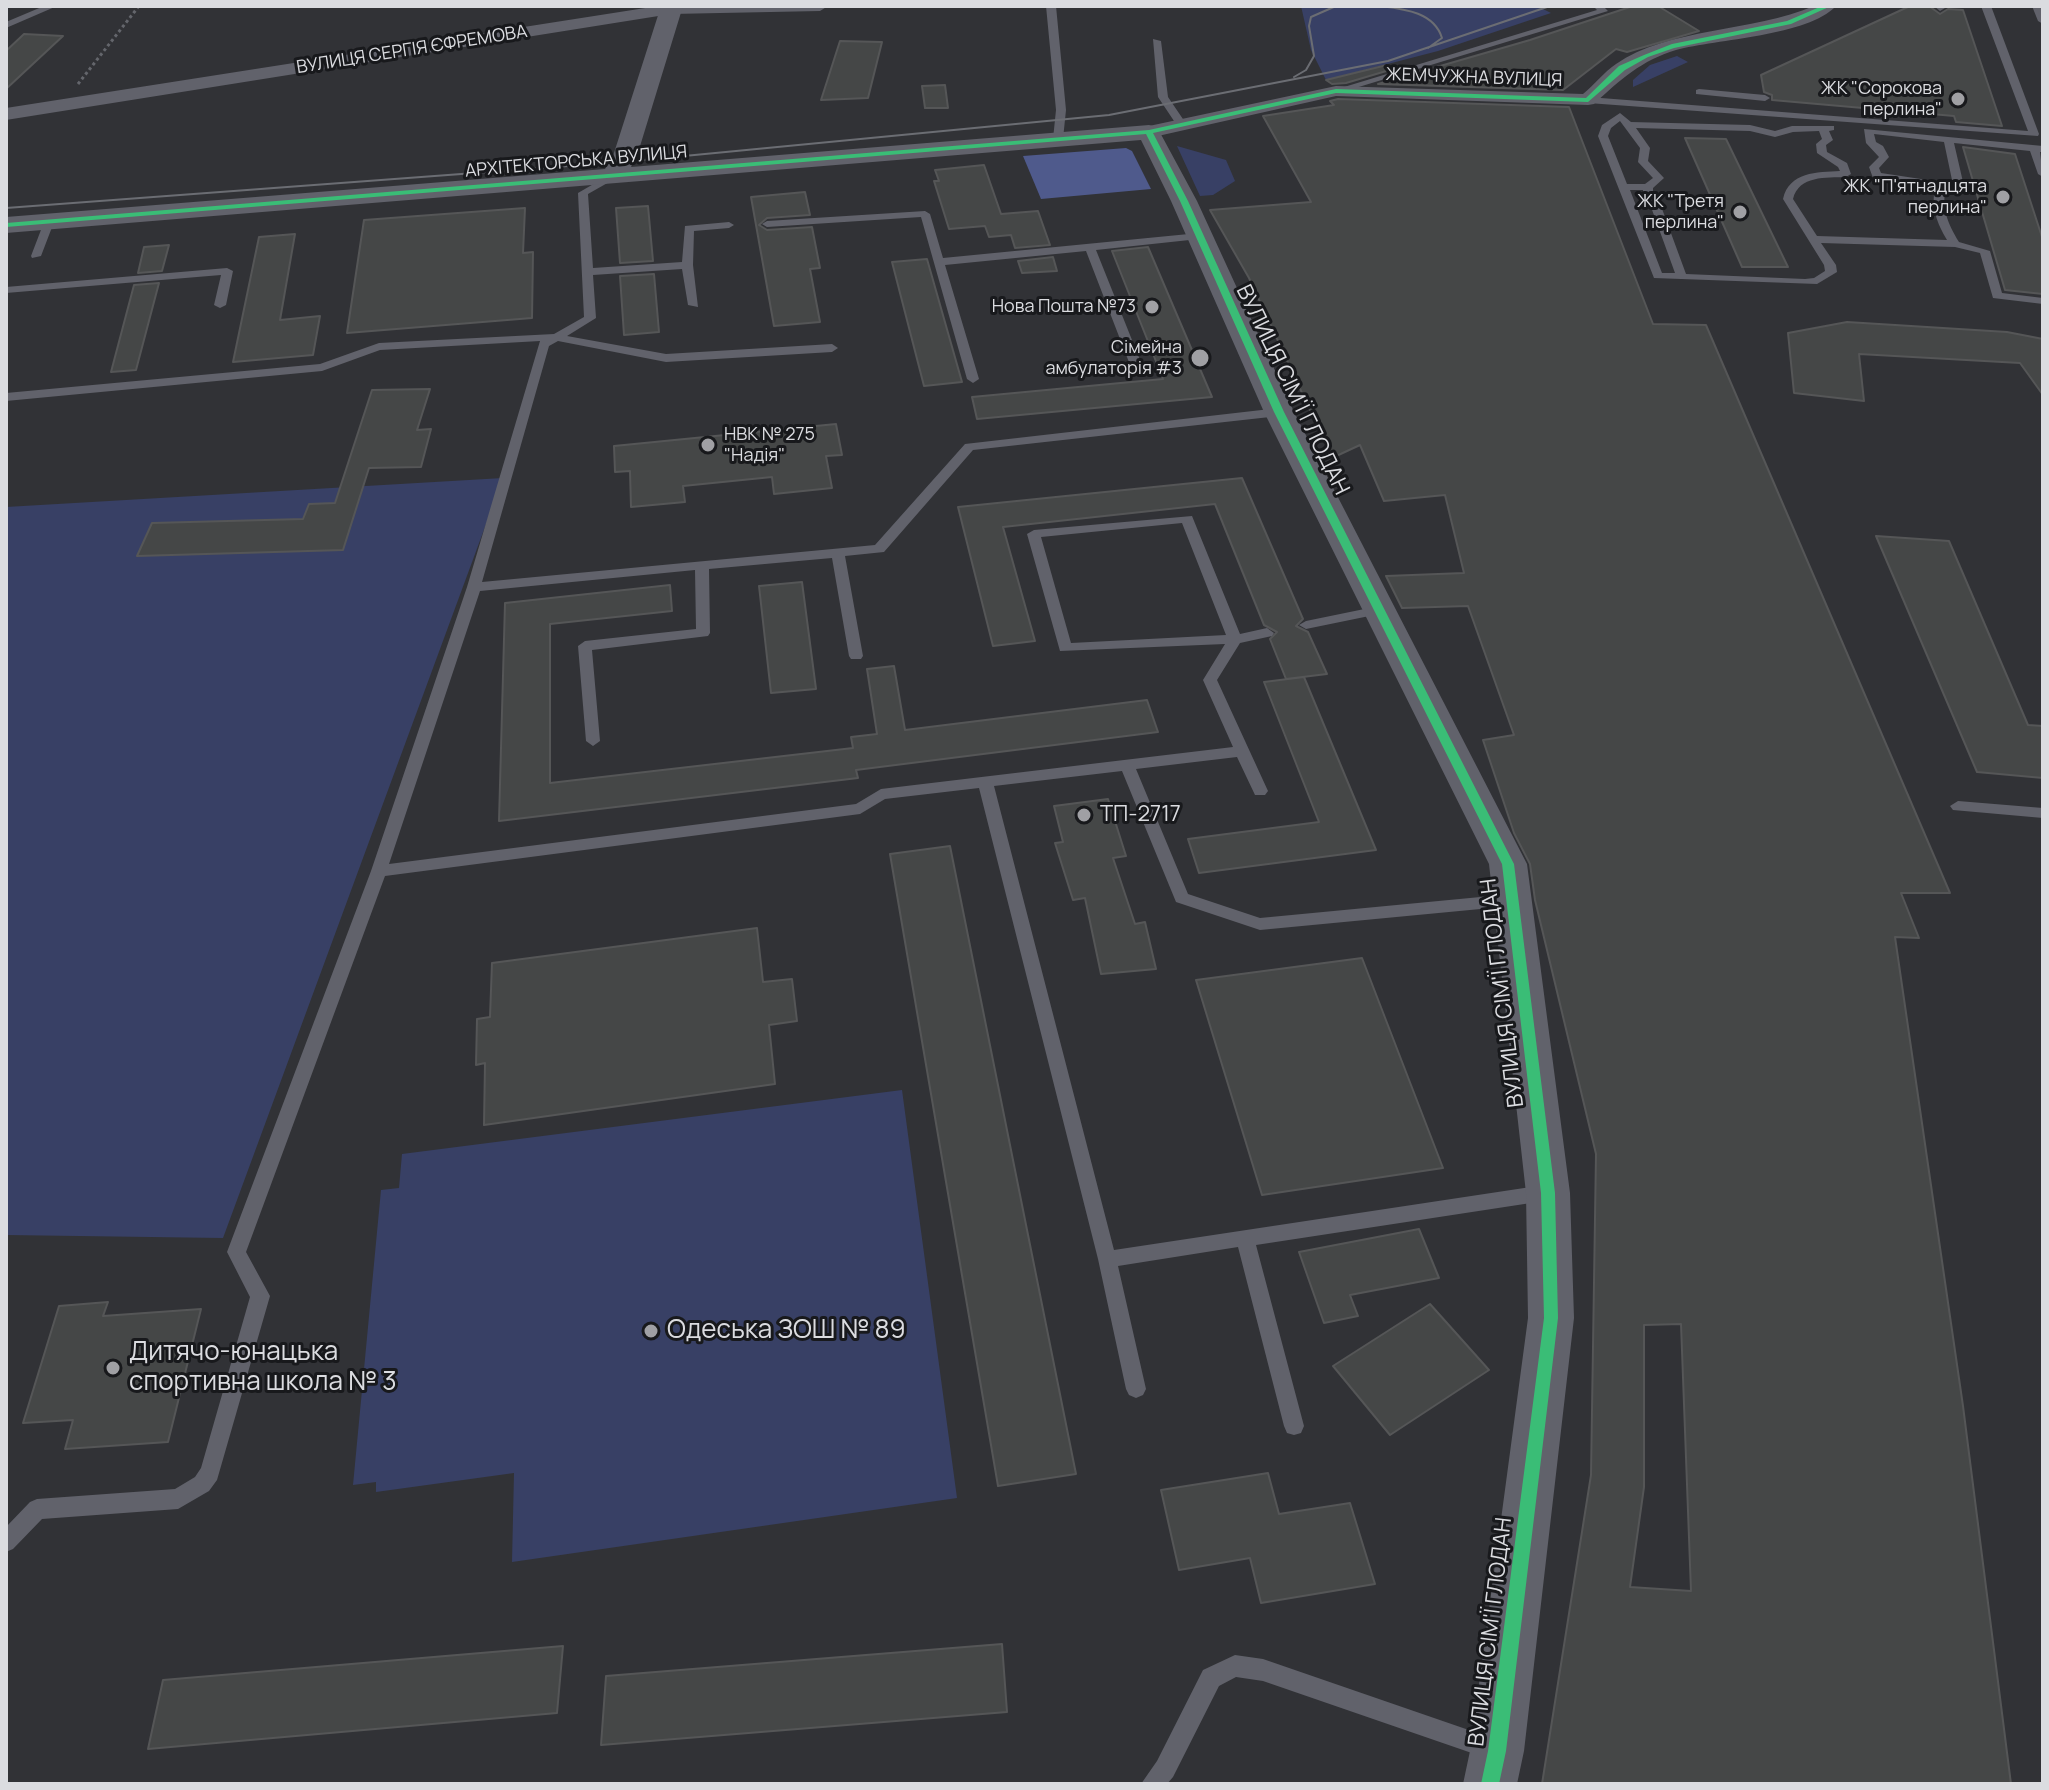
<!DOCTYPE html>
<html>
<head>
<meta charset="utf-8">
<style>
  body { margin:0 }
  #map { position:relative; width:2049px; height:1790px; overflow:hidden; background:#313236; font-family:Manrope,sans-serif }
  canvas { display:block }
  .frame { position:absolute; inset:0; border:8px solid #dbdce0; pointer-events:none }
</style>
</head>
<body>
<div id="map">
<canvas width="2049" height="1790"></canvas>
<div class="frame"></div>
</div>
<script>
const ctx = document.querySelector('canvas').getContext('2d');
ctx.lineJoin = 'round';
function fillPath(path, color) { ctx.fillStyle = color; ctx.fill(path, 'evenodd'); }
function stroke(path, color, width, dash) { ctx.strokeStyle = color; ctx.lineWidth = width; ctx.lineCap = dash ? 'butt' : 'round'; ctx.setLineDash(dash || []); ctx.stroke(path); }
function label(font, color, halo, rows, align = 'center') {
  ctx.font = font + ' Manrope,sans-serif'; ctx.lineWidth = 6; ctx.setLineDash([]); ctx.textBaseline = 'middle'; ctx.strokeStyle = halo; ctx.fillStyle = color; for (const [text, x, y, turn = 0] of rows) {
    ctx.save(); ctx.translate(x, y); ctx.rotate((+turn || 0) * Math.PI / 180); ctx.textAlign = isNaN(turn) ? turn : align; if (halo) ctx.strokeText(text, 0, 0); ctx.fillText(text, 0, 0); ctx.restore();
  }
}
fillPath(new Path2D(`
  M1301 6H1537L1551 13 1438 51 1326 80 1311 50Z
  M1677 56 1688 62 1633 87V80L1650 65Z
  M1177 146 1226 160 1235 181 1213 195 1200 196Z
  M503 478 223 1238 6 1235V507Z
  M902 1090 957 1498 512 1562 514 1473 376 1492V1482L353 1485 381 1190 399 1188 402 1154Z`), '#384065');
fillPath(new Path2D(`
  M1126 148 1132 151 1151 189 1041 199 1023 156Z`), '#4f5a8c');
const building = new Path2D(`
  M1633 6H1658L1699 31 1627 52 1616 49 1563 90 1378 84 1530 40Z
  M1910 6H1929L1940 14 1948 9 1963 10 2002 126 1956 122 1954 116 1772 100V95L1764 92 1761 75Z
  M24 34 63 36 6 89V51Z
  M840 41 882 42 868 98 821 100Z
  M1387 65 1393 69 1346 83 1332 84 1326 80Z
  M945 85 948 108H925L922 86Z
  M1338 99 1569 107 1653 324 1706 325 1950 893H1901L1919 938 1895 937 1963 1406 2011 1784H1542L1591 1475 1596 1154 1535 900 1530 864 1514 833 1483 740 1514 735 1468 606 1402 608 1386 576 1464 573 1445 495 1384 501 1360 445 1332 458 1249 278 1210 210 1311 202 1263 116 1334 105 1330 101ZM1681 1324 1691 1591 1630 1587 1644 1487V1325Z
  M1685 138 1726 139 1788 267H1742Z
  M1963 147 2015 154 2043 240V294L2005 290Z
  M984 165 1001 214 1038 211 1050 245 1015 248 1011 235 989 237 985 226 949 229 934 181H939L935 170Z
  M805 192 810 215 767 218 759 225 767 230 812 227 820 268 810 269 820 322 774 326 751 197Z
  M648 206 653 261 620 263 616 208Z
  M525 208 523 253 533 252 532 318 347 333 364 220Z
  M295 234 280 320 320 316 313 355 233 362 259 237Z
  M169 245 162 271 138 273 144 247Z
  M1148 247 1212 397 977 419 972 397 1163 379 1112 251Z
  M1053 257 1057 271 1022 273 1018 261Z
  M927 259 962 382 924 386 892 262Z
  M654 274 659 332 624 335 620 276Z
  M159 283 136 370 111 372 134 285Z
  M1847 322 2007 332 2043 339V395L2020 363 1859 354 1864 401 1794 393 1788 333Z
  M430 389 417 430 431 429 421 467 369 468 343 550 137 556 152 523 303 519 309 504 335 503 372 390Z
  M836 424 842 455 826 456 832 488 774 494 772 477 683 486 685 502 631 507 630 471 615 472 614 446Z
  M1242 478 1303 619 1296 626 1308 632 1327 674 1286 679 1270 639 1277 632 1264 625 1215 504 1003 527 1035 641 993 646 958 507Z
  M1876 536 1949 541 2028 725 2043 726V778L1977 772Z
  M802 582 816 689 771 693 759 586Z
  M670 585 672 611 550 624V783L853 748 851 737 877 734 867 669 894 666 905 730 1147 700 1158 732 856 770 858 778 499 821 505 603Z
  M1304 677 1376 850 1199 873 1188 839 1319 822 1264 682Z
  M1108 799 1126 856 1113 858 1135 924 1145 922 1156 969 1101 974 1085 898 1073 900 1055 843 1063 842 1054 806Z
  M950 846 1076 1474 998 1486 890 854Z
  M757 928 763 982 792 979 797 1021 769 1025 775 1084 484 1125 485 1063 476 1065 477 1019 490 1017 492 963Z
  M1362 958 1443 1168 1262 1195 1196 980Z
  M1419 1229 1439 1278 1350 1295 1358 1316 1324 1323 1299 1252Z
  M108 1302 103 1316 201 1309 168 1442 65 1449 73 1420 23 1423 59 1306Z
  M1430 1304 1489 1370 1390 1435 1333 1366Z
  M1268 1473 1279 1514 1350 1503 1375 1584 1261 1603 1250 1558 1179 1570 1161 1490Z
  M1002 1644 1007 1712 601 1745 606 1676Z
  M563 1646 557 1713 148 1749 163 1680Z`);
fillPath(building, '#454747');
stroke(building, '#555657', 2);
stroke(new Path2D(`
  M78 84 139 6`), '#64666c', 3, [3, 3]);
fillPath(new Path2D(`
  M44 6H57L6 28V22Z
  M1046 6H1056L1066 110 1063 139 1058 142 1053 139 1056 110Z
  M1593 6H1603L1608 11 1339 93 1331 91 1597 10Z
  M1934 6H1944L1945 8 1940 11Z
  M1981 6H1991L2039 134 2038 136 1588 103 1583 100 1588 97 2028 131Z
  M2032 6H2042L2043 24 2038 21Z
  M1153 39 1161 41 1168 97 1187 125 1186 127H1178L1158 97Z
  M1699 89 1765 95 1770 98 1765 101 1696 94V90Z
  M1620 113 1631 122 1750 125 1775 131 1792 126H1834V130L1829 131 1833 140 1826 145 1827 152 1847 163 1851 174 1846 177C1826 178 1799 175 1793 199L1817 236 1947 240C1937 223 1931 208 1935 187L1873 178 1869 167 1879 157 1866 143 1864 129 2043 146V152H2040L2043 177 2038 174 2030 151 1954 143 1963 182 1946 187C1941 208 1948 224 1959 242L1990 251 2002 293 2043 298V304L1993 298 1980 253 1955 247 1821 243 1836 265 1837 272 1817 284 1654 278 1598 136 1602 125ZM1620 121 1640 148 1638 162 1653 178 1645 184H1627L1608 136 1611 128ZM1636 128 1750 131 1775 137 1793 132 1819 131 1822 139 1816 144 1817 153 1838 167 1840 171C1817 172 1789 172 1783 199L1824 265 1825 271 1814 278 1805 279 1686 274 1661 206 1653 197V188L1664 178 1648 161 1650 148ZM1874 134 1944 142 1952 180 1941 182 1881 173 1879 168 1889 157 1883 146 1876 142ZM1630 190H1643V198L1651 207 1675 273H1662Z
  M609 175 618 177 588 194 593 268 682 262 685 226 729 222 734 225 729 228 694 231 693 265 698 307 688 305 682 269 593 275 596 318 567 336 666 354 832 344 838 348 832 352 666 362 558 341 549 346 482 582 875 545 965 444 1279 408 1285 412 1279 416 973 450 884 552 845 556 863 656 861 659H851L849 656 832 558 709 569 710 633 708 636 592 650 600 741 593 746 586 741 578 646 585 641 696 629 695 570 480 591 389 864 856 804 881 789 1233 747 1203 680 1225 644 1060 651 1027 534 1034 530 1192 516 1240 634 1267 628 1274 633 1272 636 1240 643 1217 680 1268 791 1265 795H1255L1237 757 1136 769 1188 894 1260 918 1512 894 1520 900 1512 906 1260 930 1176 902 1122 771 994 786 1114 1250 1544 1185 1550 1187 1553 1193 1550 1199 1544 1201 1256 1245 1304 1426 1301 1433 1294 1435 1287 1433 1284 1426 1238 1247 1118 1266 1146 1389 1143 1395 1136 1398 1129 1395 1126 1389 1098 1259 979 788 885 799 860 814 385 876 246 1252 270 1296 217 1480 209 1491 178 1509 42 1519 13 1549 6 1552V1527L30 1502 37 1499 175 1489 195 1477 201 1468 250 1297 227 1252 371 871 467 587 540 341 380 350 322 371 6 401V393L320 364 379 343 554 334 584 317 578 193ZM1182 523 1226 635 1071 643 1041 537Z
  M925 211 930 214 943 258 1199 233 1204 236 1199 239 1096 250 1144 370 1138 374 1132 370 1086 251 945 265 979 379 973 383 967 379 921 217 767 227 762 224 767 221Z
  M49 219 54 222 41 256 32 258 31 256 44 222Z
  M227 268 233 271 226 305 220 308 214 305 221 275 6 293V287Z
  M1379 606 1384 607 1386 610 1384 613 1306 629 1299 625 1306 621Z
  M1958 801 2043 808V818L1953 810 1950 806Z
  M1235 1655 1263 1659 1492 1738 1500 1741 1503 1749 1500 1757 1492 1760 1263 1681 1236 1677 1219 1686 1173 1777 1167 1784H1141L1157 1761 1203 1670Z`), '#61626b');
fillPath(new Path2D(`
  M658 6H828L820 11 671 14 6 120V108Z
  M1814 6H1836C1808 36 1717 39 1676 50 1642 60 1620 80 1594 104L1588 105 1336 96 1149 138 1140 132 1149 126 1336 86 1583 94C1594 85 1604 72 1616 64 1667 28 1753 32 1814 6Z`), '#61626b');
fillPath(new Path2D(`
  M661 6H683L637 156 631 167 1149 125 1157 127 1197 201 1294 412 1527 864 1570 1193 1574 1318 1524 1751 1517 1784H1463L1470 1751 1528 1318 1526 1193 1489 864 1264 412 1171 201 1141 140 6 233V217L605 169 613 156Z`), '#61626b');
stroke(new Path2D(`
  M1380 6C1404 9 1434 12 1442 38L1428 48
  M1294 77 1306 70 1314 56 1309 26 1311 17 1336 6
  M6 208 622 162 1109 115 1388 61 1550 6`), '#6b6d73', 2);
fillPath(new Path2D(`
  M1822 6H1831L1791 24 1674 48 1648 57 1625 70 1588 102 1336 93 1153 133 1188 201 1284 412 1514 864 1555 1193 1558 1318 1506 1751 1499 1784H1481L1488 1751 1544 1318 1541 1193 1502 864 1274 412 1180 201 1146 134 6 227V223L1149 130 1336 89 1586 98 1619 66 1644 55 1672 44 1787 21Z`), '#3abd76');
for (const [x, y, r, color] of [
  [1958,99,8,"#a0a0a4"],
  [2003,197,8,"#a0a0a4"],
  [1740,212,8,"#a0a0a4"],
  [1152,307,8,"#a0a0a4"],
  [1200,358,10,"#a0a0a4"],
  [708,445,8,"#a0a0a4"],
  [1084,815,8,"#a0a0a4"],
  [651,1331,8,"#a0a0a4"],
  [113,1368,8,"#a0a0a4"]
]) { const dot = new Path2D(); dot.arc(x, y, r, 0, 2 * Math.PI); ctx.fillStyle = color; ctx.fill(dot); stroke(dot, '#18191c', 3); }
label('18px', '#dbdce0', '#18191c', [
  ["ВУЛИЦЯ СЕРГІЯ ЄФРЕМОВА",412,50,-9],
  ["ЖЕМЧУЖНА ВУЛИЦЯ",1474,78,2],
  ["АРХІТЕКТОРСЬКА ВУЛИЦЯ",576,162,-5]
]);
label('18px', '#dbdce0', '#18191c', [
  ["ЖК \"Сорокова",1942,89],
  ["перлина\"",1942,110],
  ["ЖК \"П'ятнадцята",1987,187],
  ["перлина\"",1987,208],
  ["ЖК \"Третя",1724,202],
  ["перлина\"",1724,223],
  ["Нова Пошта №73",1136,307],
  ["Сімейна",1182,348],
  ["амбулаторія #3",1182,369],
  ["НВК № 275",724,435,"left"],
  ["\"Надія\"",724,456,"left"]
], 'right');
label('22px', '#dbdce0', '#18191c', [
  ["ВУЛИЦЯ СІМ'Ї ГЛОДАН",1292,390,64],
  ["ВУЛИЦЯ СІМ'Ї ГЛОДАН",1503,993,-97],
  ["ВУЛИЦЯ СІМ'Ї ГЛОДАН",1491,1632,-83]
]);
label('22px', '#dbdce0', '#18191c', [
  ["ТП-2717",1100,815]
], 'left');
label('26px', '#dbdce0', '#18191c', [
  ["Одеська ЗОШ № 89",667,1331],
  ["Дитячо-юнацька",129,1353],
  ["спортивна школа № 3",129,1383]
], 'left');
</script>
</body>
</html>
